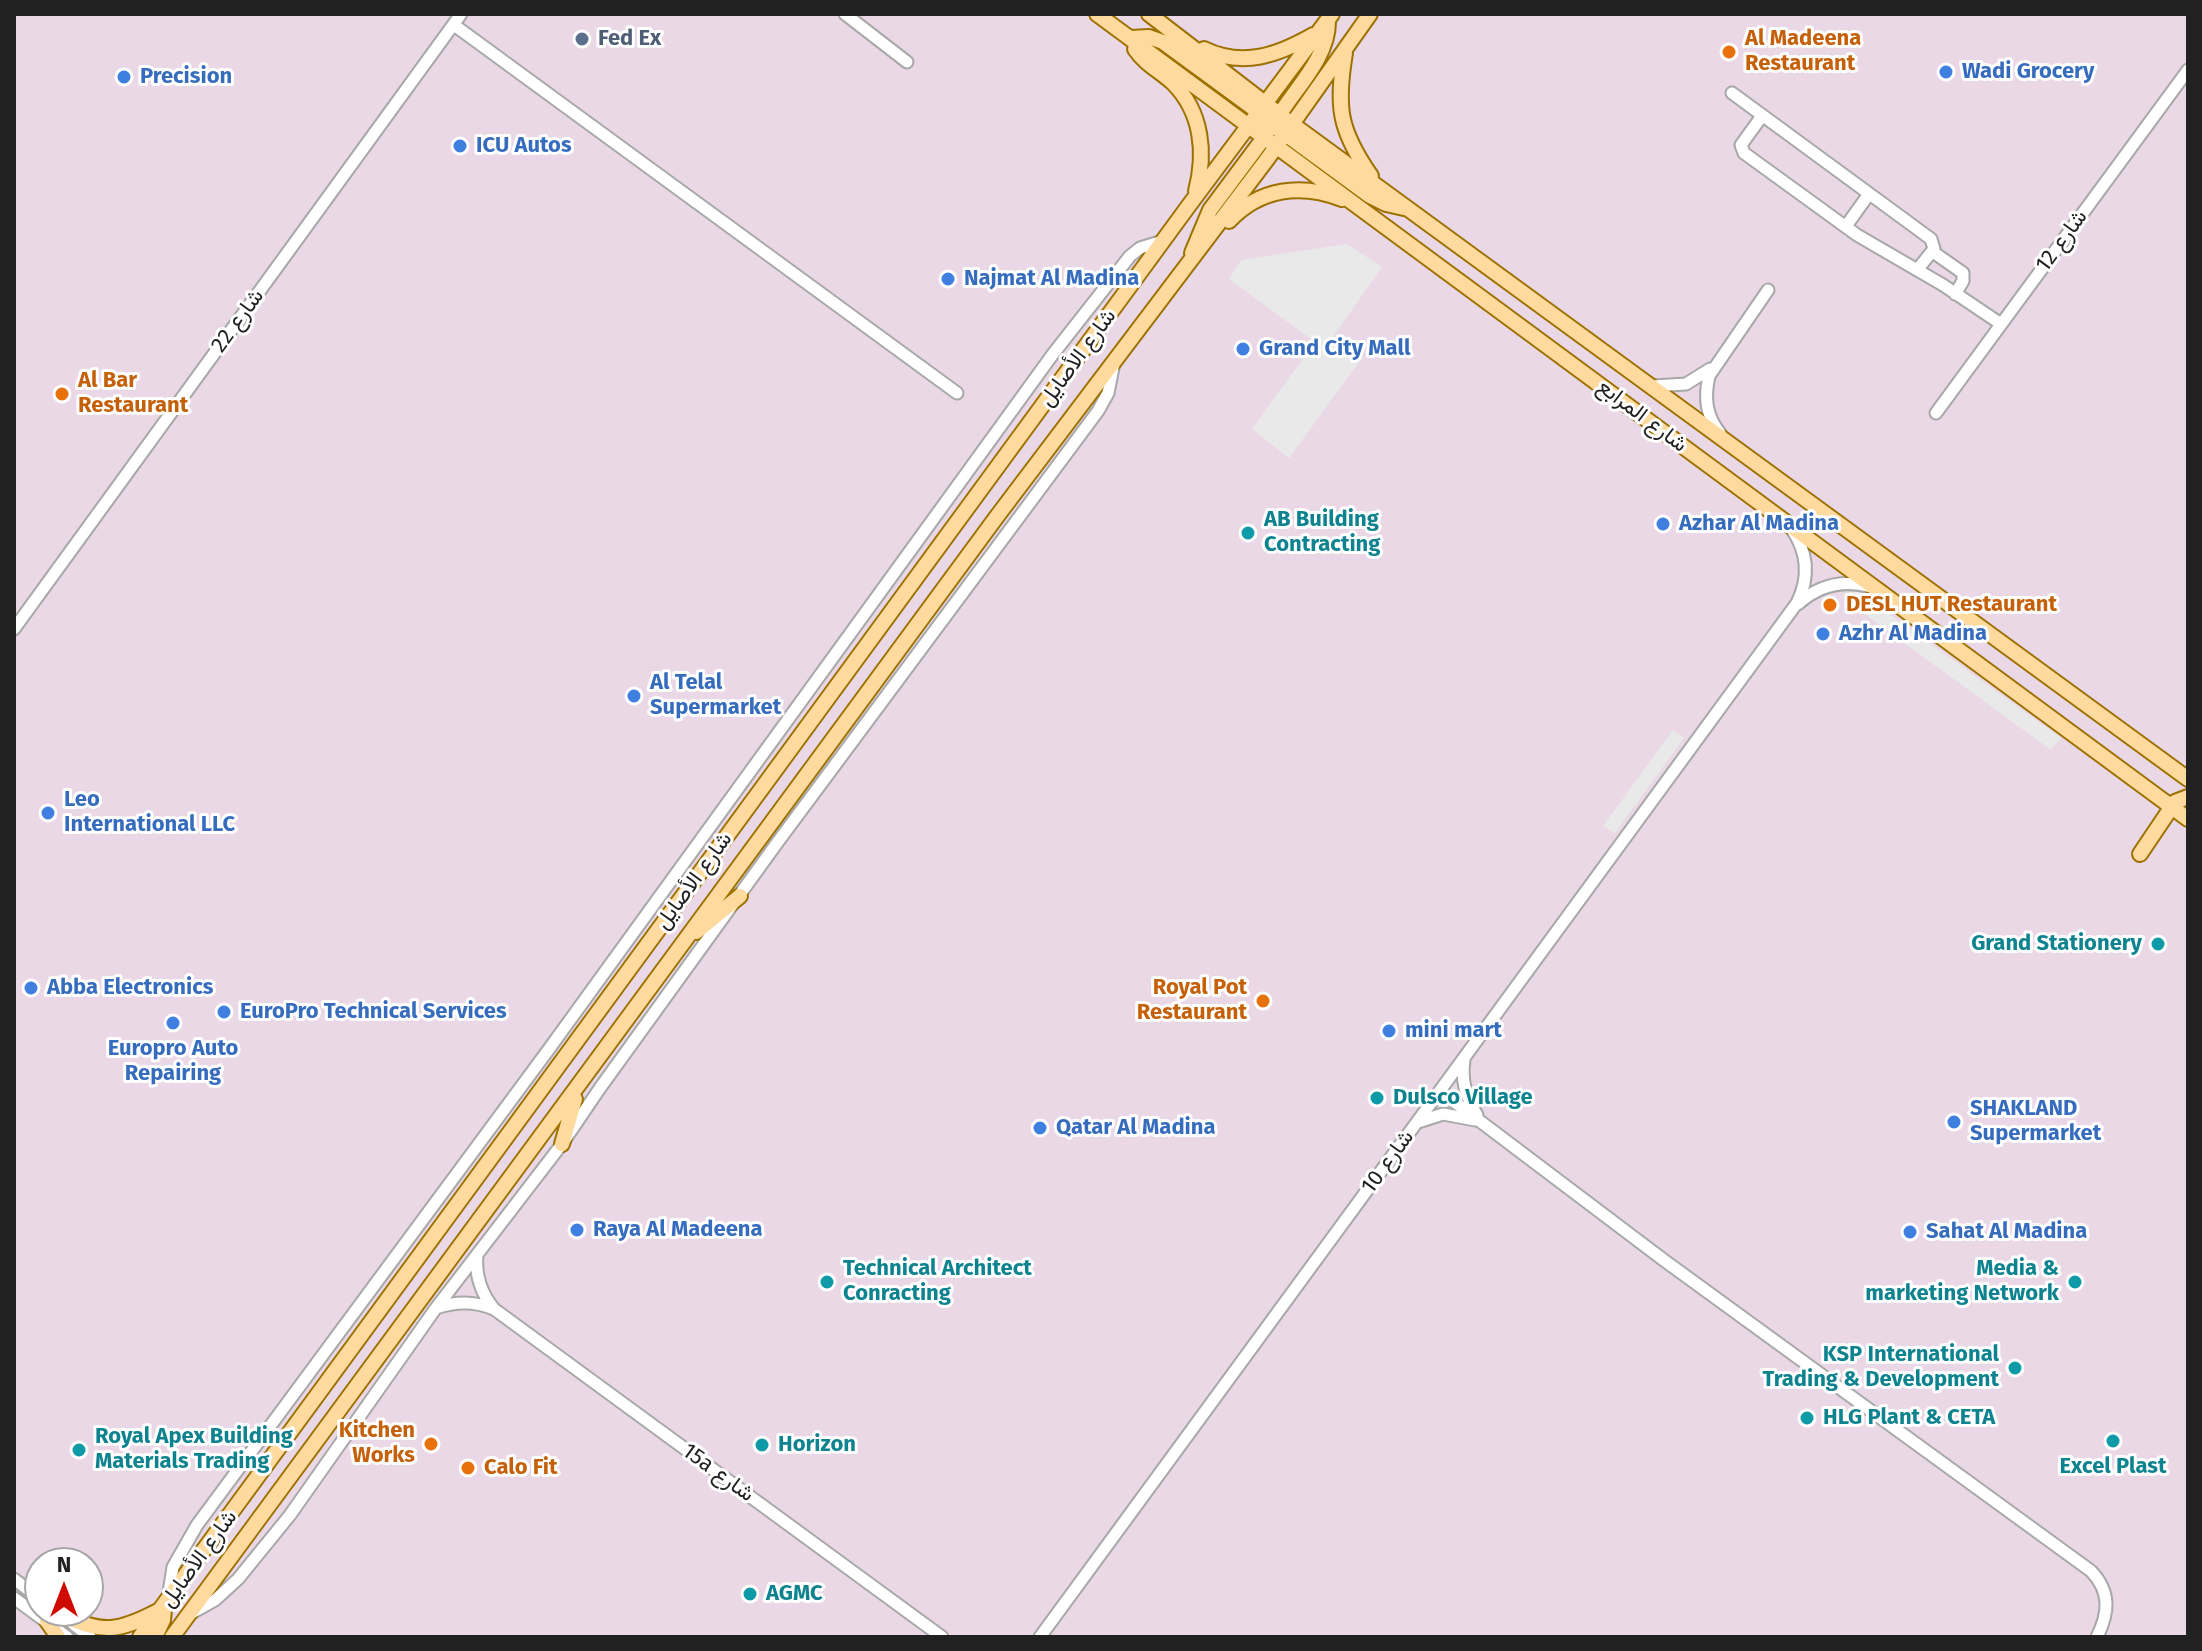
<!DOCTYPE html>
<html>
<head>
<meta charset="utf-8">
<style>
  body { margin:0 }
  #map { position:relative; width:2202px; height:1651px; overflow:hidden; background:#f2efe6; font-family:"Fira Sans",sans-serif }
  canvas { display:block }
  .frame { position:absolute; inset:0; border:16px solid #212121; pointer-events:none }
  .north { position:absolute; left:24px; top:1547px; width:80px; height:80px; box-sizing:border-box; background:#fff; border:2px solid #a6a6a6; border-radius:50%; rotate:0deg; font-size:22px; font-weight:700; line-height:32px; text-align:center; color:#212121 }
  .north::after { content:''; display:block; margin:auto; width:28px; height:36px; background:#d10a00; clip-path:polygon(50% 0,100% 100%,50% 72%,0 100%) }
</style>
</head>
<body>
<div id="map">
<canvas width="2202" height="1651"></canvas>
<div class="frame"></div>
<div class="north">N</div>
</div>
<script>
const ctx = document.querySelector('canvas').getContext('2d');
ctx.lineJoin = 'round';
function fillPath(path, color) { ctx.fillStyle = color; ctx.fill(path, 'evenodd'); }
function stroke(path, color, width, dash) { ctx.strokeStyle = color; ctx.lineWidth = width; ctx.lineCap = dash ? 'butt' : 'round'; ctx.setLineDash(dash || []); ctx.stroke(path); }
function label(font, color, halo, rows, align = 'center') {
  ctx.font = font + ' "Fira Sans",Vazirmatn,sans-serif'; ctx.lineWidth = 6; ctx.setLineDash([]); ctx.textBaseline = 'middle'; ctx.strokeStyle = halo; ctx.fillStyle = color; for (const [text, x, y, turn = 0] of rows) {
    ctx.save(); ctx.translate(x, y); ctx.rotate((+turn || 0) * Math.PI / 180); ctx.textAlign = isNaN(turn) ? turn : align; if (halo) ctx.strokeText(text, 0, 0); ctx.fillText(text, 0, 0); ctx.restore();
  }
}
fillPath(new Path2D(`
  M14 14H2188V1637H14ZM40 1563H88V1611H40Z`), '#ebd8e7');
fillPath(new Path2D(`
  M1347 244 1382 267 1333 337 1362 358 1289 458 1252 429 1315 342 1229 279 1241 260Z
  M1853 588 2061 738 2051 750 1844 599Z
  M1673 730 1684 738 1615 833 1603 826Z`), '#e9e9e9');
const minor = new Path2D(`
  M845 14 907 62
  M454 25 957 393
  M1732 93 1931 239 1934 249 1917 270
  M1762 116 1741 145 1744 153 1857 235 1943 285 2001 324
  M1846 226 1869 194
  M1933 252 1963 273V281L1955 294
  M1653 386 1686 384 1710 369
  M1936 413 2188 70
  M1720 433C1706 416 1704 398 1709 376L1768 290
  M1798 604C1819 585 1843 579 1871 587
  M14 629 461 14
  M1464 1060C1461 1081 1466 1097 1477 1115
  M1440 1091 1665 1261 2091 1571C2111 1592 2109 1613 2097 1637
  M1418 1122 1443 1114 1475 1120
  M477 1255C475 1275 481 1293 494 1309
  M436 1308C456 1301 475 1301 494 1309L942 1637
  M14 1579 40 1599
  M14 1598 67 1637
  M168 1599 173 1567 197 1525 549 1049 1053 354 1130 256 1140 248 1163 241
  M56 1611 90 1637
  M190 1614 215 1600 238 1579 290 1515 436 1308 562 1144 600 1088 777 843 1098 411 1108 393 1114 363
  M1040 1637 1797 603C1810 577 1808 552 1791 528`);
const major = new Path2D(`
  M1097 14 2188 819
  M1149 14 1292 124 2188 779
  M1130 38 1149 37 1163 42 1264 116
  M1135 49C1145 64 1160 71 1173 83 1202 112 1206 153 1196 191
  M1204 49C1243 68 1278 55 1313 35
  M1345 53C1336 107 1339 130 1371 176
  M1275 122C1292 91 1328 60 1328 22
  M1250 125H1267L1280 130 1370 196 1386 204 1404 208
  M1229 221C1260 188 1301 183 1342 199
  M1192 253 1210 210 1260 143 1266 128
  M2140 854 2175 802 2188 797
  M696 932 740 896
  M562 1144 575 1099
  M62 1615C103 1634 118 1632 158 1611
  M47 1621 58 1637
  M140 1637 1190 204 1332 14
  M155 1637 163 1620 164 1610
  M172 1637 998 515 1268 158 1370 14`);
stroke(minor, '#a8a8a8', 15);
stroke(major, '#9d7100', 18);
stroke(minor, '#fff', 11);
stroke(major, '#ffda9e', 14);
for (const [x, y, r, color] of [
  [582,39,8,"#5c6f8a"],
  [1729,52,8,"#e8710a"],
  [1946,72,8,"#3f7fe0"],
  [124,77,8,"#3f7fe0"],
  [460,146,8,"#3f7fe0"],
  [948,279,8,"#3f7fe0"],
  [1243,349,8,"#3f7fe0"],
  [62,394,8,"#e8710a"],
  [1663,524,8,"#3f7fe0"],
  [1248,533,8,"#0f9aa8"],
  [1830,605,8,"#e8710a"],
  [1823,634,8,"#3f7fe0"],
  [634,696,8,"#3f7fe0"],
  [48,813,8,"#3f7fe0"],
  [2158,944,8,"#0f9aa8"],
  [31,988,8,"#3f7fe0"],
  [1263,1001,8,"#e8710a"],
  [224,1012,8,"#3f7fe0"],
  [173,1023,8,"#3f7fe0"],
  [1389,1031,8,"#3f7fe0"],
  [1377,1098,8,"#0f9aa8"],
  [1954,1122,8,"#3f7fe0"],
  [1040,1128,8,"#3f7fe0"],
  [577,1230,8,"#3f7fe0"],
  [1910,1232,8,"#3f7fe0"],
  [827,1282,8,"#0f9aa8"],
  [2075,1282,8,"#0f9aa8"],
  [2015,1368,8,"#0f9aa8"],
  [1807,1418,8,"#0f9aa8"],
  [2113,1441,8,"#0f9aa8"],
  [431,1444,8,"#e8710a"],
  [762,1445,8,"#0f9aa8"],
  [79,1450,8,"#0f9aa8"],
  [468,1468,8,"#e8710a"],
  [750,1594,8,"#0f9aa8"]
]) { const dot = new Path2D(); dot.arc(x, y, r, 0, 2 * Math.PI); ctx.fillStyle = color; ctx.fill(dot); stroke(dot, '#fff', 3); }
label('bold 22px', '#4e5e75', '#fff', [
  ["Fed Ex",598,39]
], 'left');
label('bold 22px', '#c56008', '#fff', [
  ["Al Madeena",1745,39],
  ["Restaurant",1745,64],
  ["Al Bar",78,381],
  ["Restaurant",78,406],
  ["DESL HUT Restaurant",1846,605],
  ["Royal Pot",1247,988,"right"],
  ["Restaurant",1247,1013,"right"],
  ["Kitchen",415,1431,"right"],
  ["Works",415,1456,"right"],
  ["Calo Fit",484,1468]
], 'left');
label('bold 22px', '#366cbe', '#fff', [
  ["Wadi Grocery",1962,72],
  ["Precision",140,77],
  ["ICU Autos",476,146],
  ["Najmat Al Madina",964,279],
  ["Grand City Mall",1259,349],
  ["Azhar Al Madina",1679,524],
  ["Azhr Al Madina",1839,634],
  ["Al Telal",650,683],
  ["Supermarket",650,708],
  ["Leo",64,800],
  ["International LLC",64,825],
  ["Abba Electronics",47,988],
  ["EuroPro Technical Services",240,1012],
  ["mini mart",1405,1031],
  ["Europro Auto",173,1049,"center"],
  ["Repairing",173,1074,"center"],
  ["SHAKLAND",1970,1109],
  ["Supermarket",1970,1134],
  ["Qatar Al Madina",1056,1128],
  ["Raya Al Madeena",593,1230],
  ["Sahat Al Madina",1926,1232]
], 'left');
label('22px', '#212121', '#fff', [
  ["شارع 12",2062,241,-54],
  ["شارع 22",238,321,-54],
  ["شارع الأصايل",1078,358,-54],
  ["شارع المرابع",1642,416,37],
  ["شارع الأصايل",694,881,-54],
  ["شارع 10",1388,1162,-54],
  ["15a شارع",718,1473,36],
  ["شارع الأصايل",199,1559,-54]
]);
label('bold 22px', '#0d838f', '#fff', [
  ["AB Building",1264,520],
  ["Contracting",1264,545],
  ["Grand Stationery",2142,944,"right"],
  ["Dulsco Village",1393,1098],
  ["Technical Architect",843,1269],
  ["Conracting",843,1294],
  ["Media &",2059,1269,"right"],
  ["marketing Network",2059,1294,"right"],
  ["KSP International",1999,1355,"right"],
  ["Trading & Development",1999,1380,"right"],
  ["HLG Plant & CETA",1823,1418],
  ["Royal Apex Building",95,1437],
  ["Materials Trading",95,1462],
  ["Horizon",778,1445],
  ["Excel Plast",2113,1467,"center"],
  ["AGMC",766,1594]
], 'left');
</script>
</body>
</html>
